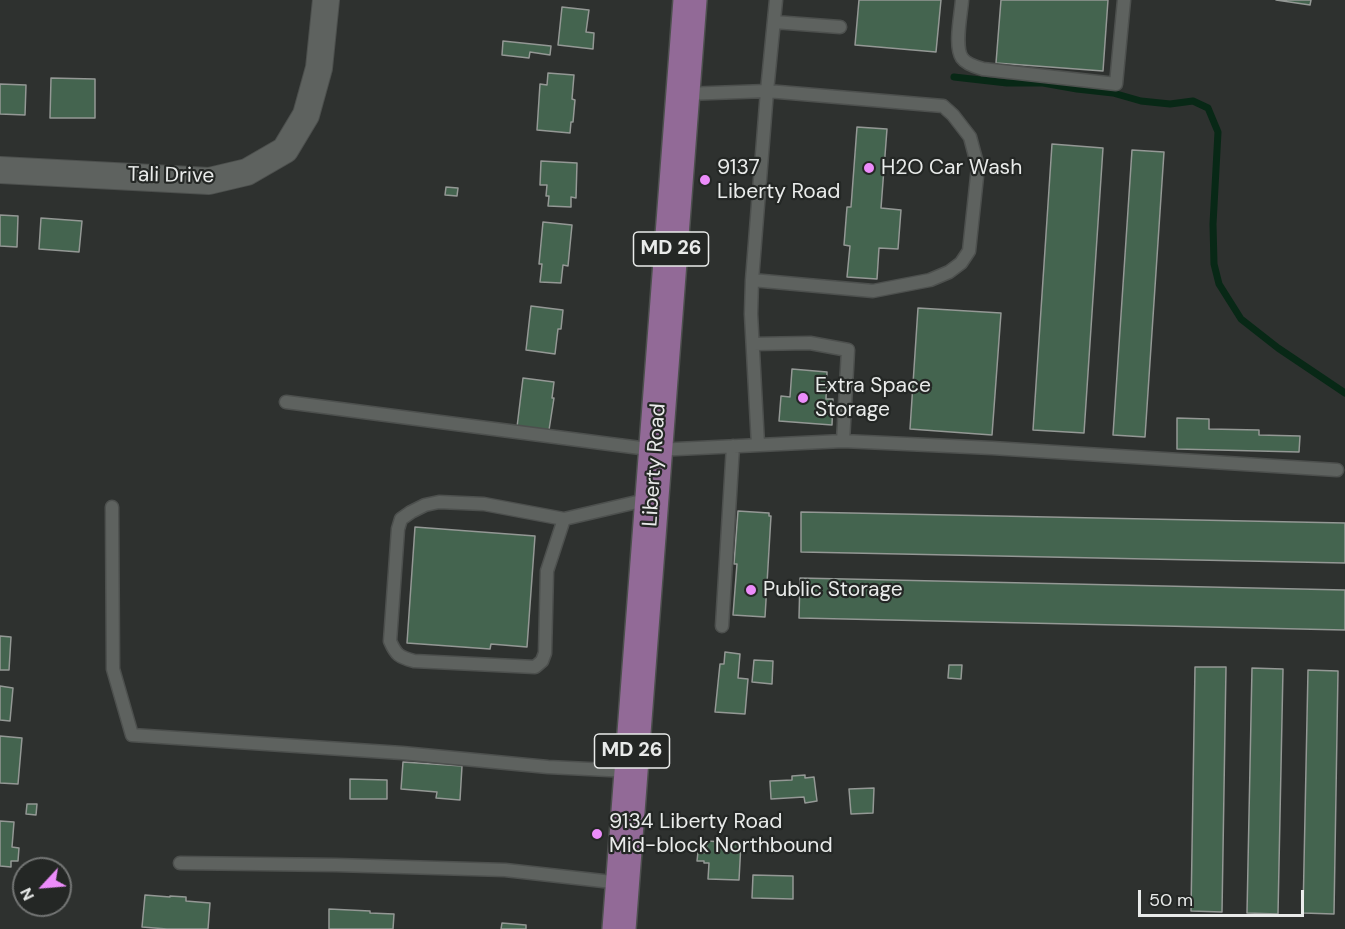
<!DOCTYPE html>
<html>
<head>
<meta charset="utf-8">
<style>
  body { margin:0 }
  #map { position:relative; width:1345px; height:929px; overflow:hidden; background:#2e312f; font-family:"DM Sans",sans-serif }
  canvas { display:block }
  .north { position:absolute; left:12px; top:857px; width:60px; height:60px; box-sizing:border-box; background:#242725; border:2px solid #737574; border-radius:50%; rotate:244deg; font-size:16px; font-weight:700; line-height:24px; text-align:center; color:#e9ebea }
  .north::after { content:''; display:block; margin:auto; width:21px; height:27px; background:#ec8cfa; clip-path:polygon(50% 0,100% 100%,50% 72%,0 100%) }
  .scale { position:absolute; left:1138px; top:890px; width:166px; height:27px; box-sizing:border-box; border:3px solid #e9ebea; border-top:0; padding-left:8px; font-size:18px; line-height:21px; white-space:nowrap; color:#e9ebea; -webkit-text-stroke:4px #242725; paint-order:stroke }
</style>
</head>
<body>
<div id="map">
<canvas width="1345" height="929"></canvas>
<div class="north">N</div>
<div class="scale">50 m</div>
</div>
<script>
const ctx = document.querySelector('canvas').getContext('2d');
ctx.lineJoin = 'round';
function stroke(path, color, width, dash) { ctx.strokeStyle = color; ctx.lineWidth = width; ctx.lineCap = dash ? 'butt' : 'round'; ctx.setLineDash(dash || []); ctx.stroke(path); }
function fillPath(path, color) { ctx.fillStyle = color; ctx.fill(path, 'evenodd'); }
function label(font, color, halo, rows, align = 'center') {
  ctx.font = font + ' "DM Sans",sans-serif'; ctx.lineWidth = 4.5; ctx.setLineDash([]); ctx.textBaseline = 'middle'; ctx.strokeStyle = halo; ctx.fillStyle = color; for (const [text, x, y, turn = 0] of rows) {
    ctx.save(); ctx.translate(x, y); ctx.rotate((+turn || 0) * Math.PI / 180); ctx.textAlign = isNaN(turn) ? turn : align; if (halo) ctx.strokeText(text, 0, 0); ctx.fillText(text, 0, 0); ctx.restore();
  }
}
stroke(new Path2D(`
  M954 77 1007 83H1043L1077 89 1113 93 1141 101 1170 104 1193 101 1208 108 1218 132 1213 224 1214 264 1219 284 1241 319 1278 348 1345 393`), '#082816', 7);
const building = new Path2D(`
  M859 0H941L936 52 855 45Z
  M1001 0H1108L1103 71 996 63Z
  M1276 0H1311L1310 5Z
  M562 7 589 10 586 32 594 33 593 49 558 45Z
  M503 41 551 46 550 55 530 52 529 58 502 55Z
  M548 73 574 75 572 99 575 100 573 122H571L570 133 537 130 540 84 547 85Z
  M51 78 95 79V118H50Z
  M0 84 26 85 25 115 0 114Z
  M857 127 887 129 881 208 901 210 898 249 879 248 877 279 847 277 850 246 844 245 847 207H851Z
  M1052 144 1103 148 1084 433 1033 430Z
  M1132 150 1164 152 1145 437 1113 435Z
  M541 161 577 163 576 198 571 197V207L548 206 549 196H546L547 185H540Z
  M446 187 458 188 457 196 445 195Z
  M0 215 18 216 17 247 0 246Z
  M41 218 82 221 79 252 39 249Z
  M543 222 572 225 568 266 563 265 561 283 540 282 542 264H539Z
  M531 306 563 310 561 329H558L555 354 526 350Z
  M918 308 1001 313 992 435 910 429Z
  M792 369 827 372 826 399H833L832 425 779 421 781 396 790 397Z
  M523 378 554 382 552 398H554L549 430 517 427Z
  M1177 418 1209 419V429L1259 430V435L1300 436 1299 452 1177 449Z
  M738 511 769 513V516H771L765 617 733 615 737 564H734Z
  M801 512 1345 523V563L801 552Z
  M415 527 535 536 527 647 491 644 490 649 407 643Z
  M800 578 1345 590V630L799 618Z
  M0 636 11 637 9 670H0Z
  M725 652 740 654 738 678 748 679 745 714 715 712 720 664H724Z
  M754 660 773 661 772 684 752 682Z
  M949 665H962L961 679 948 678Z
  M1195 667H1226L1222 912 1191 911Z
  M1252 668 1283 669 1278 914 1247 913Z
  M1308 670 1338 671 1334 914 1303 913Z
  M0 686 13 688 10 721 0 720Z
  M0 736 22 738 18 784 0 783Z
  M403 762 462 766 460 800 436 798 437 792 401 789Z
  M805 775V778L814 777 817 801 805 803 804 797 771 799 770 781 792 780V776Z
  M350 779 387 780V799H350Z
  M874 788 873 813 851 814 849 789Z
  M27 804H37L36 815 26 814Z
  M0 821 14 822 12 847 19 848 18 861H11V867L0 866Z
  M707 841 741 843 739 880 708 879 709 863H704V861H697L698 852 706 853Z
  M753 875 793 876V899L752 898Z
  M145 895 170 897V896L186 897V901L210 903 208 929H167L142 927Z
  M329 909 370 911V913L394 914 393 929H329Z
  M502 923 526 925V929H501Z`);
fillPath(building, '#44644f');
stroke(building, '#949895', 1.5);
const service = new Path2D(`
  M962 0C961 15 954 46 962 58 966 64 976 67 983 69L1116 84 1124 0
  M774 22 840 27
  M684 94 767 91 752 280 751 314 758 445
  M752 280 873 291 930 280 949 272 961 263 969 251 978 167 970 137 953 115 943 106 767 91 776 0
  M753 344 810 343 848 350 843 441
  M286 402 656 450 843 441 992 448 1337 470
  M112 507 113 669 132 735 402 753 548 767 629 771
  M564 519 547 571 545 653 542 661 535 667 414 661C399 657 396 655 390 641L398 529 401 519 411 512 425 505 439 502 484 504 564 519 650 499
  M722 626 733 446
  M180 863 336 865 505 870 621 883`);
const minor = new Path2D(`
  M0 170 209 181 247 172 285 150 306 115 319 68 326 0`);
const primary = new Path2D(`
  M619 929 690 0`);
stroke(service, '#4d504e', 15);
stroke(minor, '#4d504e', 28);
stroke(primary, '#4d504e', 36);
stroke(service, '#5e625f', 12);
stroke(minor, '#5e625f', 26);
stroke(primary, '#926a97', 33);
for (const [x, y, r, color] of [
  [869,168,6,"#ec8cfa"],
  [705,180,6,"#ec8cfa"],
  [803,398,6,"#ec8cfa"],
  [751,590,6,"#ec8cfa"],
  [597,834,6,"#ec8cfa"]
]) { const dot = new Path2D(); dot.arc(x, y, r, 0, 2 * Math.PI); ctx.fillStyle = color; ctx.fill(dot); stroke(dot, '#242725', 2); }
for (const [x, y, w] of [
  [671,249,75],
  [632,751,75]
]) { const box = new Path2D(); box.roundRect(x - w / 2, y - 17, w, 34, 4.5); ctx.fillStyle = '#242725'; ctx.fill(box); stroke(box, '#e9ebea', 1.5); }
label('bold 20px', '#e9ebea', null, [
  ["MD 26",671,249],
  ["MD 26",632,751]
]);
label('21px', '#e9ebea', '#242725', [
  ["9137",717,168],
  ["Liberty Road",717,192],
  ["H2O Car Wash",881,168],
  ["Extra Space",815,386],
  ["Storage",815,410],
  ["Public Storage",763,590],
  ["9134 Liberty Road",609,822],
  ["Mid-block Northbound",609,846]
], 'left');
label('21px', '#e9ebea', '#242725', [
  ["Tali Drive",171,176,1],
  ["Liberty Road",655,465,-86]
]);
</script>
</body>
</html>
